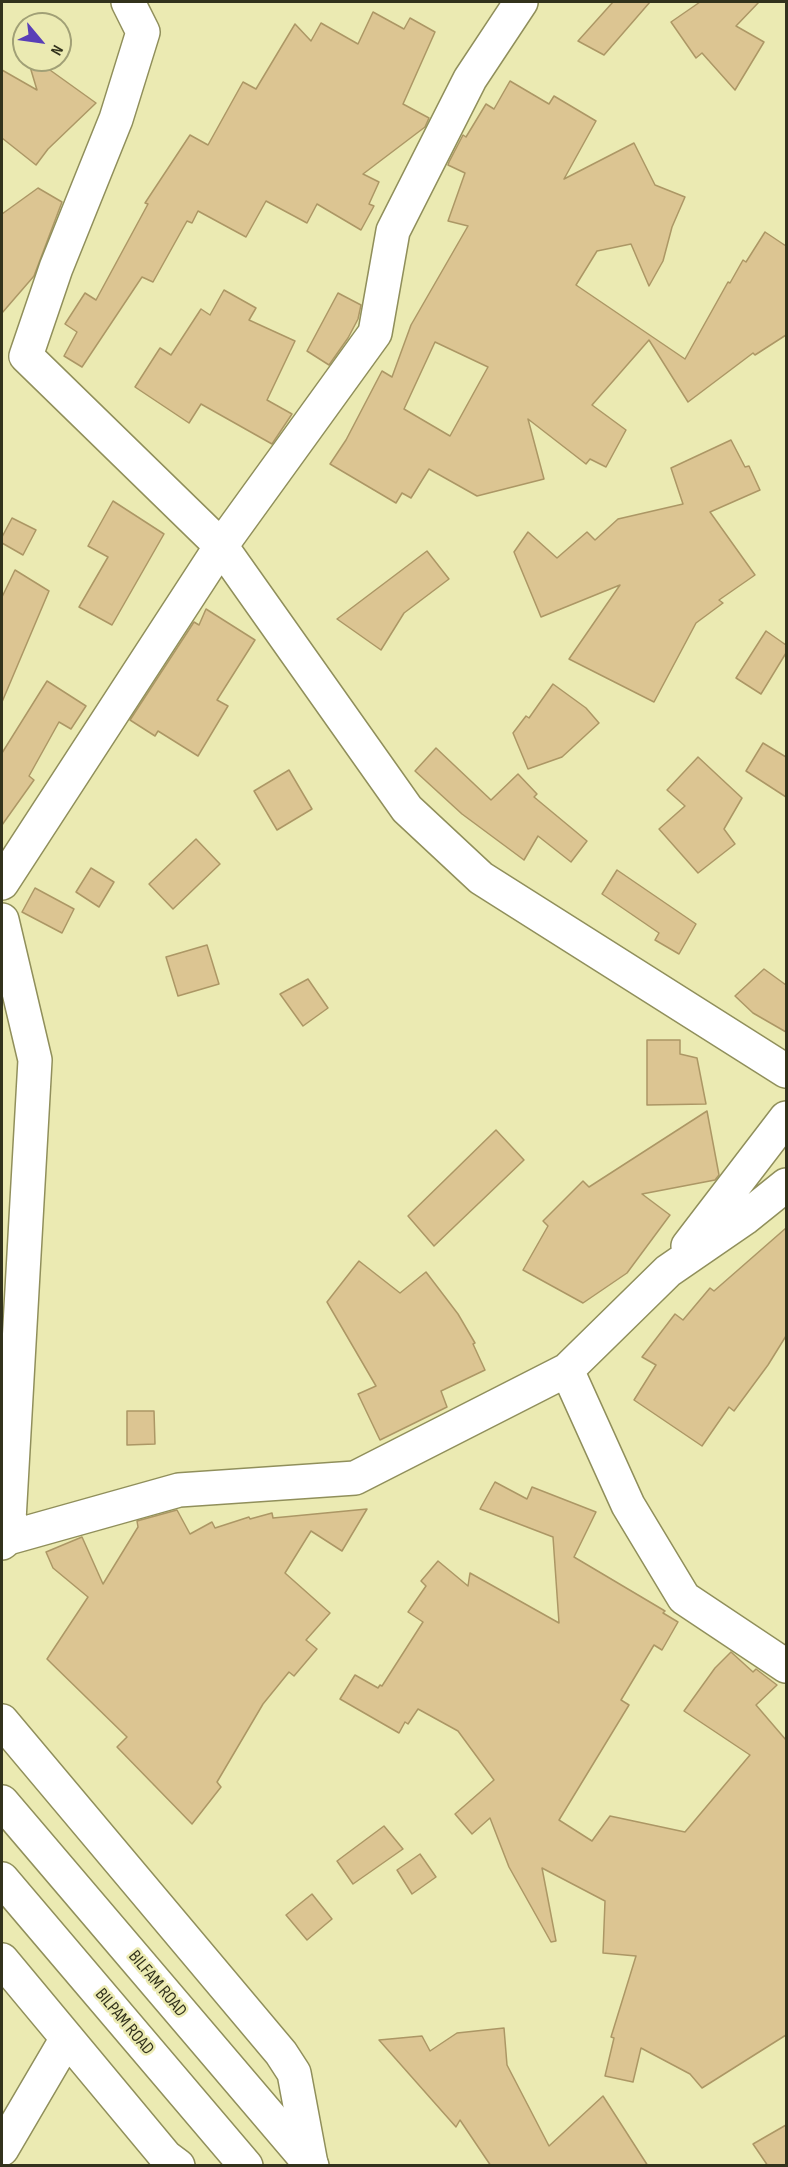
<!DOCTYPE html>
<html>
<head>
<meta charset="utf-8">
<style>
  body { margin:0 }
  #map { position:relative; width:788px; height:2167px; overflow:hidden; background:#ebeab2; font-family:"Sofia Sans Condensed",sans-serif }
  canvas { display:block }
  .frame { position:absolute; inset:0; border:3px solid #32321c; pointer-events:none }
  .north { position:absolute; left:12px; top:12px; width:60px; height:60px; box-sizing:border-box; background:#ebeab2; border:2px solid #a1a076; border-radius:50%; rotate:119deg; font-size:16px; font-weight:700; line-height:24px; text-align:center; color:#32321c }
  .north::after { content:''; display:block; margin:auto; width:21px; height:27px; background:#593fb7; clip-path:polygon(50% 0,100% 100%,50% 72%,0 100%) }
</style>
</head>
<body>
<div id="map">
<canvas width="788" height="2167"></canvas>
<div class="frame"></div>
<div class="north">N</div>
</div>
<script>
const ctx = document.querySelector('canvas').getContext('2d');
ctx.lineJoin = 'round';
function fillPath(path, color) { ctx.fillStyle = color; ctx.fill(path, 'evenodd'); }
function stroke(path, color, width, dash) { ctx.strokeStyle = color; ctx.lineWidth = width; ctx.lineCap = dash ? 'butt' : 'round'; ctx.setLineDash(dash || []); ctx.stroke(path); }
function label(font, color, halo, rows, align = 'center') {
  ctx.font = font + ' "Sofia Sans Condensed",sans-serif'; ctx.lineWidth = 5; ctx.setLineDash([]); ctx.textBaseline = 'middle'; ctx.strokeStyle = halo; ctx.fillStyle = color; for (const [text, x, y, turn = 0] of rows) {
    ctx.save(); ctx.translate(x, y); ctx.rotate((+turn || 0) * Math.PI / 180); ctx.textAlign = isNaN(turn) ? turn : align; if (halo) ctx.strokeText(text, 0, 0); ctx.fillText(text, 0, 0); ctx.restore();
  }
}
const building = new Path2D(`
  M613 2H650L604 55 578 41Z
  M700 2H759L736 26 764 42 735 90 702 53 696 58 671 22Z
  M373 12 404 29 410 18 435 32 403 104 429 118 425 127 363 174 379 182 369 204 374 206 361 230 317 204 307 223 266 201 246 237 198 211 192 223 187 221 153 282 142 277 82 367 64 356 77 332 65 324 85 293 96 300 148 204 145 203 190 135 208 145 243 82 256 89 295 24 311 41 321 23 358 44Z
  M28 60H36L96 103 48 149 36 165 2 138V70L37 90Z
  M510 81 549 104 554 96 596 121 564 179 634 143 655 185 685 197 672 227 663 261 649 286 631 244 597 251 576 285 685 359 728 282 730 283 743 260 746 262 765 232 786 246V335L755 355 753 353 688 402 649 340 592 405 626 430 606 467 590 459 586 464 528 419 544 479 477 496 429 469 411 498 402 493 396 503 330 464 346 440 382 371 392 377 411 325 468 226 448 221 465 173 448 165 449 162 463 135 466 137 486 104 494 109ZM435 342 488 367 450 436 404 409Z
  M38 188 62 202 34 276 2 313V214Z
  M224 290 256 308 249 320 295 341 267 400 292 414 272 444 201 404 189 423 135 387 160 348 171 355 201 309 210 315Z
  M338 293 361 305 358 319 348 338 329 365 307 351Z
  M731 440 745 467 749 466 760 490 710 512 755 575 719 600 723 603 696 623 654 702 569 659 620 585 541 617 514 552 528 532 557 558 587 532 595 540 618 519 683 504 671 468Z
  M113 501 164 534 112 625 79 607 108 557 88 546Z
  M12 518 36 530 23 555 2 543V537Z
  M427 551 449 579 404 613 381 650 337 619Z
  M15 570 49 591 2 702V597Z
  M206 609 255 640 217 700 228 706 198 756 158 731 155 736 130 720 194 622 199 625Z
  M766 631 786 645V653L761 694 736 678Z
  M47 681 86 706 71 729 59 722 29 776 34 780 2 825V753Z
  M553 684 586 708 599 723 562 757 528 769 513 733 526 716 529 718Z
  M763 743 786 757V797L746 771Z
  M436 748 491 800 518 774 537 794 534 797 587 841 571 862 538 836 524 860 462 814 415 771Z
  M698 757 742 798 724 829 735 844 698 873 659 829 685 806 667 790Z
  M289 770 312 809 277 830 254 791Z
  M196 839 220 864 173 909 149 884Z
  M91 868 114 882 99 907 76 892Z
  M617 870 696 924 679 954 655 940 659 933 602 894Z
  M35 888 74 909 62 933 22 912Z
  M207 945 219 984 178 996 166 957Z
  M764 969 786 985V1032L753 1013 735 996Z
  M308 979 328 1008 303 1026 280 994Z
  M647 1040H680V1054L697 1058 706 1104 647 1105Z
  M707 1111 719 1175 715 1180 642 1194 670 1215 627 1273 583 1303 523 1270 548 1226 543 1221 583 1181 589 1187Z
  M496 1130 524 1160 434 1246 408 1216Z
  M786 1228V1336L768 1365 734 1411 729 1407 702 1446 634 1400 656 1365 642 1357 675 1314 683 1320 710 1288 714 1291Z
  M359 1261 400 1293 426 1272 458 1314 475 1343 473 1344 485 1370 441 1391 447 1407 380 1440 358 1394 376 1386 327 1302Z
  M127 1411H154L155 1444 127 1445Z
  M495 1482 527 1499 532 1487 596 1512 574 1557 665 1611 663 1613 678 1622 662 1650 654 1645 621 1700 629 1705 559 1820 592 1841 610 1816 685 1832 750 1755 684 1711 715 1668 731 1652 753 1672 756 1669 777 1685 756 1705 786 1740V2035L702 2088 690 2074 641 2048 633 2082 605 2076 614 2038 611 2037 636 1956 603 1953 605 1901 542 1868 556 1941 551 1942 509 1867 490 1818 472 1834 455 1814 494 1780 458 1731 418 1709 408 1724 405 1722 399 1733 340 1699 355 1675 378 1688 380 1685 382 1686 423 1622 408 1612 426 1586 421 1581 438 1561 468 1586 470 1573 559 1623 553 1537 480 1509Z
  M367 1509 342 1551 311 1531 285 1573 330 1613 306 1640 317 1649 294 1676 289 1672 263 1704 217 1782 221 1787 192 1824 117 1747 127 1737 47 1659 88 1597 53 1568 46 1552 82 1537 103 1584 138 1527 137 1521 177 1510 190 1534 212 1522 215 1528 249 1517 250 1519 272 1513 273 1518Z
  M384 1826 403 1849 353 1884 337 1861Z
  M420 1854 436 1877 412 1894 397 1870Z
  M312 1894 332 1919 307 1940 286 1915Z
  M504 2028 507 2065 549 2146 603 2096 648 2166H491L460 2120 456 2127 379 2040 422 2036 430 2051 457 2033Z
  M786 2125V2166H768L753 2144Z`);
fillPath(building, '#dcc592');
stroke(building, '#ac9765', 1.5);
const minor = new Path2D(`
  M128 2 143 32 116 119 56 268 26 356 221 546 407 809 481 878 786 1071
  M2 883 221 546 375 333 393 231 470 79 521 2
  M2 920 35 1060 8 1538
  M688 1246 786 1118
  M567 1370 628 1505 684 1598 786 1666
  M2 1543 8 1538 179 1490 355 1478 567 1370 668 1271 745 1218 786 1185
  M2 1721 281 2053 294 2073 311 2164
  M2 1960 166 2157 178 2166
  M2 2149 67 2038`);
const major = new Path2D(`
  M2 1802 312 2166
  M2 1879 246 2166`);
stroke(minor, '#908f5b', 36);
stroke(major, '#908f5b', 36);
stroke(minor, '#fff', 33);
stroke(major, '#fff', 33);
label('18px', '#32321c', '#ebeab2', [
  ["BILFAM ROAD",157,1984,50],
  ["BILPAM ROAD",124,2022,50]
]);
</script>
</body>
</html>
